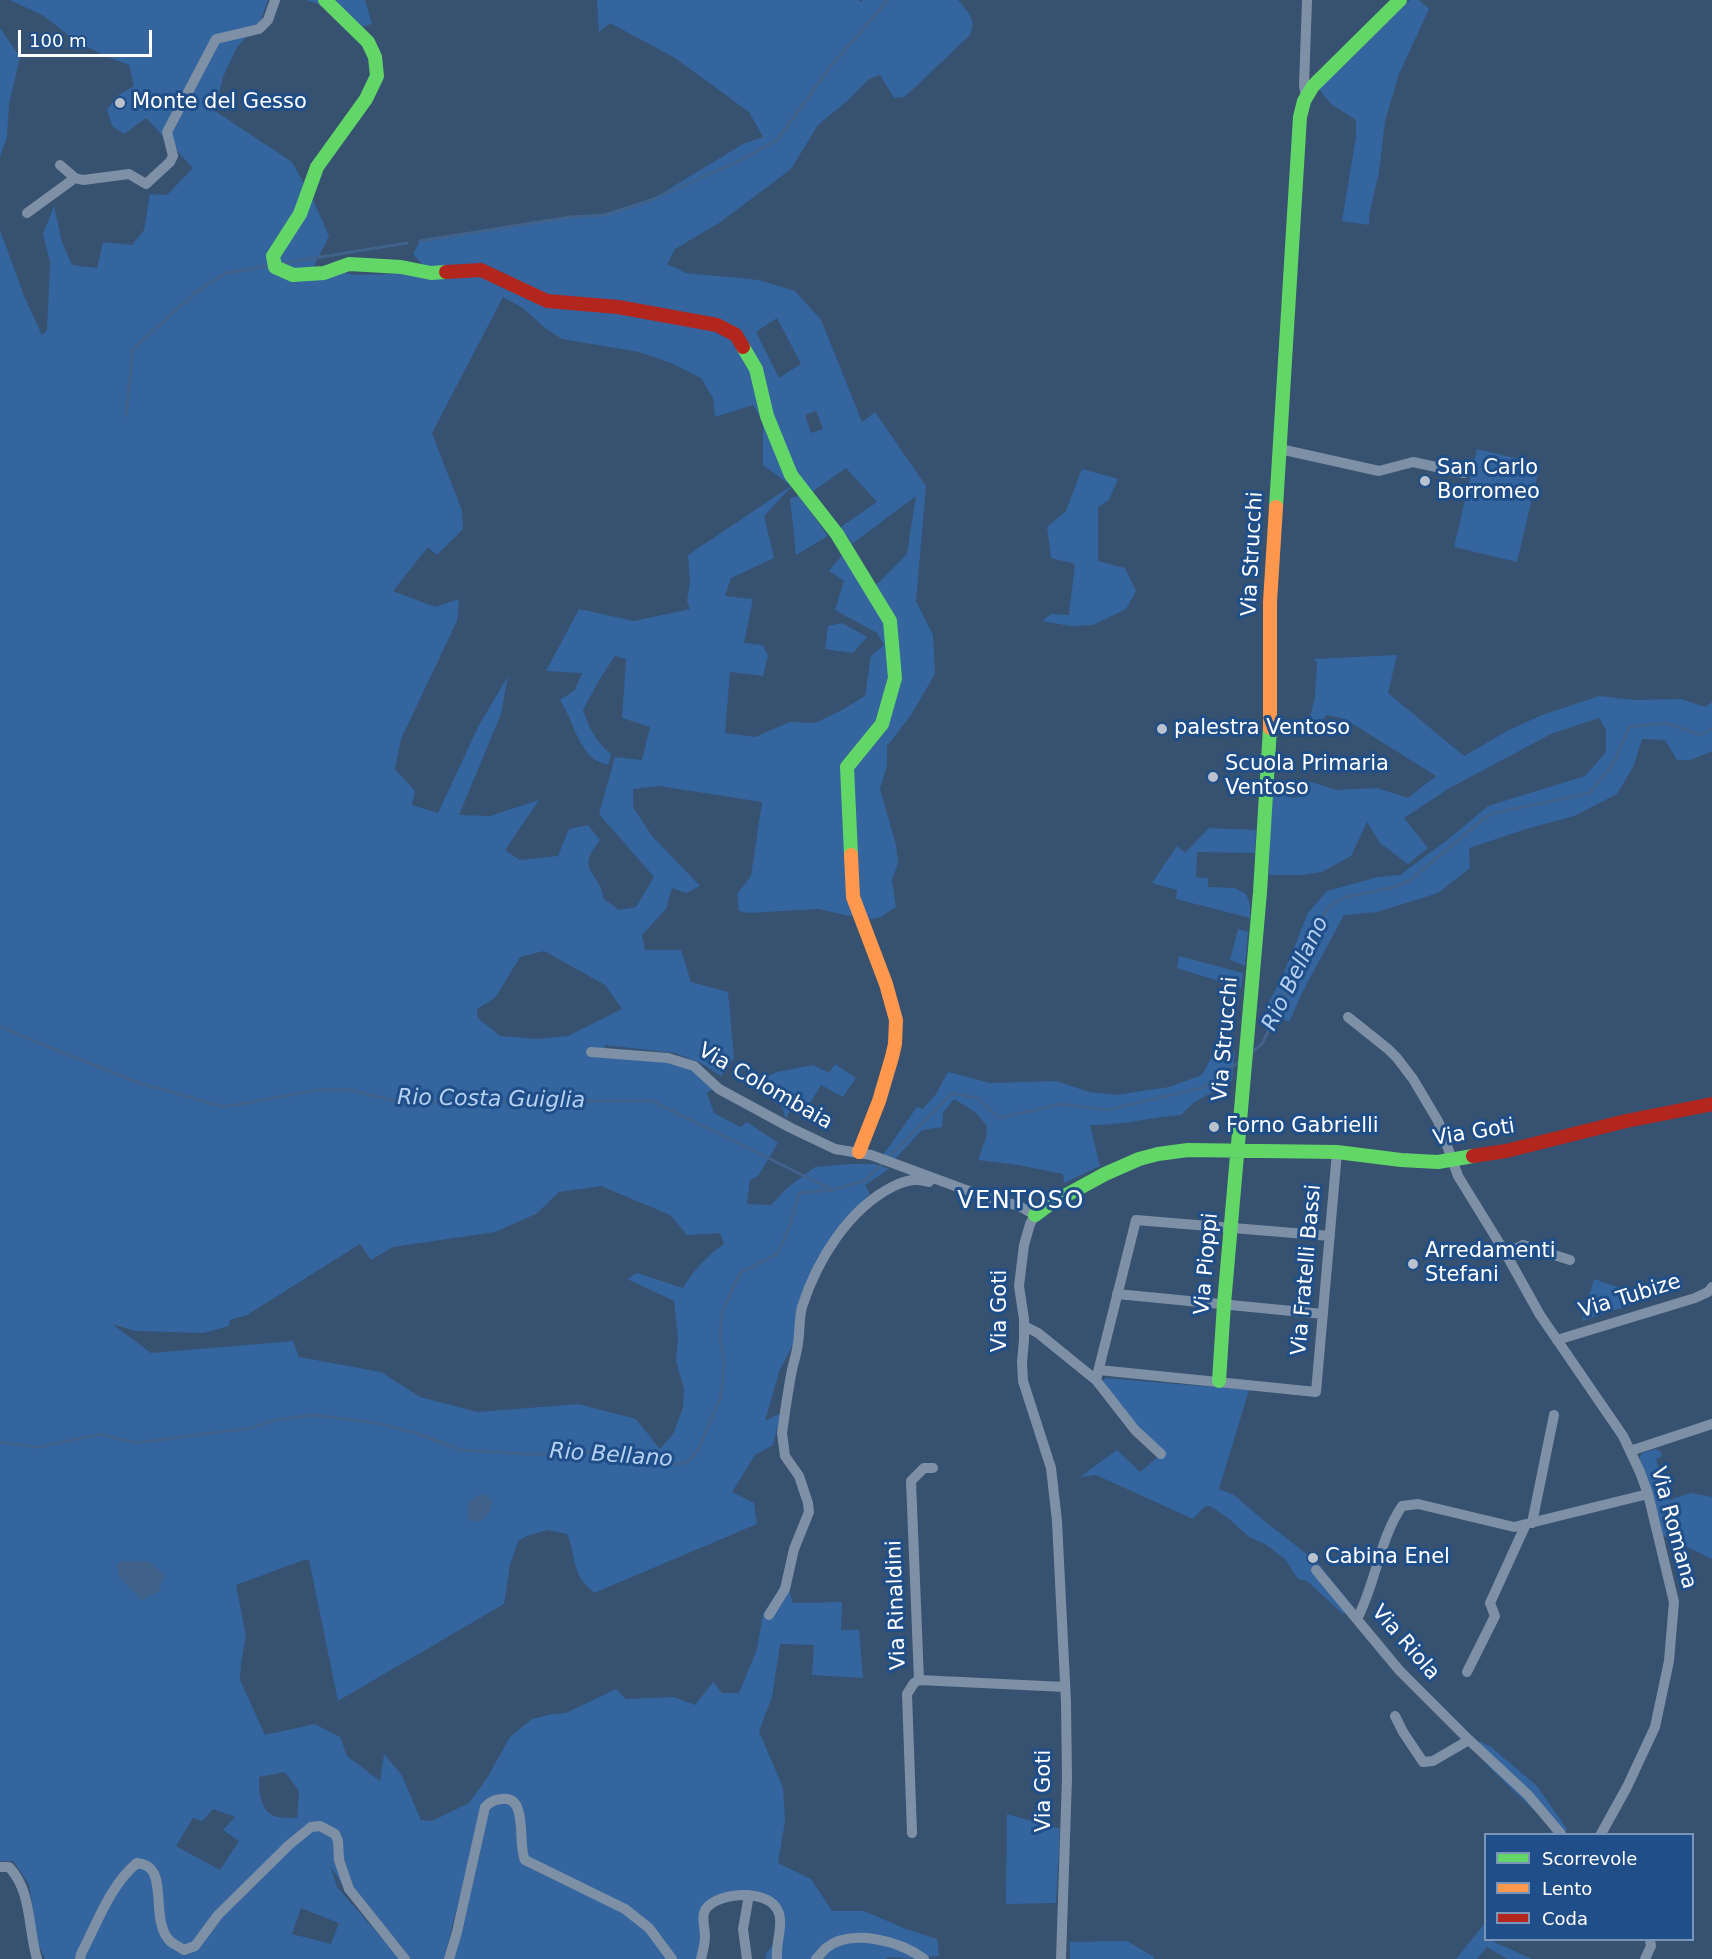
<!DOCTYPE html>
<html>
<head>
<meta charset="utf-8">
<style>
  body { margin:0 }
  #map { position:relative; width:1712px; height:1959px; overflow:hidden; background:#375170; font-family:"DejaVu Sans",sans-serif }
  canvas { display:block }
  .legend { position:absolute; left:1484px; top:1833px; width:210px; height:108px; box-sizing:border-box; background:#1f4e88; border:2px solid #7995b8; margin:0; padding:8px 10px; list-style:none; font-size:18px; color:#fff }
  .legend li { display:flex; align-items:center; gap:12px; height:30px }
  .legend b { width:30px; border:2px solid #7995b8 }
  .scale { position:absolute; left:18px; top:30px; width:134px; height:27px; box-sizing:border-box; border:3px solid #fff; border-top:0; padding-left:8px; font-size:18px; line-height:21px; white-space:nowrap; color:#fff; -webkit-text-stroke:4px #1f4e88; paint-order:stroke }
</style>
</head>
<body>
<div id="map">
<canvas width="1712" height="1959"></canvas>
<ul class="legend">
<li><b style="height:8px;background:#63d668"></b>Scorrevole</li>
<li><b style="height:8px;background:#ff974d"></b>Lento</li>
<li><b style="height:8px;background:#b3261e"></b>Coda</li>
</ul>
<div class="scale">100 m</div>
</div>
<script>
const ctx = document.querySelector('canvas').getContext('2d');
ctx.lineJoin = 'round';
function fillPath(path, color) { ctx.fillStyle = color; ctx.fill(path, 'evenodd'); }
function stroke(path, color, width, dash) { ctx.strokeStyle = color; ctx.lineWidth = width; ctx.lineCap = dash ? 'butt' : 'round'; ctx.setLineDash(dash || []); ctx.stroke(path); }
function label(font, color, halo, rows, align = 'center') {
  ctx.font = font + ' "DejaVu Sans",sans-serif'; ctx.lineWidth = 6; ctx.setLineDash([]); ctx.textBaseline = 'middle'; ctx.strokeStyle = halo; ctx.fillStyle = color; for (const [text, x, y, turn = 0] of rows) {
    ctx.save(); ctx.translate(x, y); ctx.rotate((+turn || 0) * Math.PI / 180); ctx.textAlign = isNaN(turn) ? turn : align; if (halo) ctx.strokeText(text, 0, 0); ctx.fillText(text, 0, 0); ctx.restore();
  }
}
fillPath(new Path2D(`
  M10 0H268L260 22 237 47 223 77 215 111 292 162 314 202 329 236 314 266 355 275 430 273 413 254 420 241 570 217 605 215 651 200 743 144 763 137 749 112 675 58 610 23 599 32 597 0H859L861 2 863 0H958C968 12 977 20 970 35L910 92 904 97 894 98 880 75 869 79 847 101 818 125 791 169 719 223 675 249 667 264 686 273 759 280 795 291 821 320 862 422 875 412 926 486 916 601 933 635 935 674 911 715 887 746V765L880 789 896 845 898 863 892 880 896 907 881 917 868 920 818 909 748 913 739 911 737 894 751 876 762 802 659 786 633 789V807L652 836 700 886 686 893 672 888 666 909 642 935 645 950H681L691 982 728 992 734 1058 721 1076 701 1063 675 1053 605 1045 606 1057 670 1061 695 1072 715 1087 707 1093 714 1113 740 1127 747 1122 778 1143 758 1176 750 1180 747 1204 771 1205 787 1188 815 1167 850 1164H875L889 1169 865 1185 870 1194 846 1218 828 1243 793 1345 780 1369 765 1421 781 1413 773 1445 755 1455 732 1492 754 1503 757 1524 594 1593C588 1587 581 1581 578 1573 573 1561 573 1547 567 1534L548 1530 527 1536 518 1541 510 1565 504 1604 338 1701 309 1560H304L236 1585 246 1636 241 1663 240 1680 265 1735 315 1724 340 1737 347 1756 380 1781 384 1754 401 1774 421 1820 432 1821 469 1803 487 1778 510 1737 532 1719 552 1714 566 1713 616 1689 626 1699 674 1697 695 1705 713 1682 722 1693H739L757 1649 763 1614 780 1588 784 1574 793 1603 842 1602 841 1630H859L863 1678 812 1675 814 1645 780 1644 772 1697 759 1731 783 1788 785 1821 778 1863 811 1879 832 1911H864L906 1929 937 1939 939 1956 917 1957 918 1959 888 1957 886 1959H766V1954L779 1936 778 1910 749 1895 706 1909 703 1959H453L468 1864 444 1959H411L399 1943 349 1896 330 1865 337 1887 400 1959H45L38 1943 29 1884 13 1861H0V230L24 296 42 335 47 330 50 262 43 234 54 206 62 242 72 265 97 268 103 242 132 245 144 230 150 194 167 195 193 168 146 118 124 134 112 126 107 109 120 94 134 86 129 65 105 56 73 39 44 16ZM503 297 523 308 545 328 562 339 639 352 671 363 701 378 713 398 715 417 753 405 763 422V465L791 486 688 555 690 582 687 601 690 609 634 621 579 609 546 671 582 673 575 690 560 700C572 718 577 746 594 759 598 762 604 763 608 765L611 754C596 742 589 728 583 710L599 680 615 656 626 659 622 718 650 727 642 760 615 757 599 814 654 877 636 907 619 910 604 899C600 871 574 872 600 840L588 825 569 829 558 856 520 860 505 850 539 800 490 816 459 815 501 714 508 676 478 727 438 813 412 805 415 791 395 769 401 739 457 621 459 599 435 607 393 591 428 547 437 555 463 529 462 511 432 433ZM777 318 801 364 779 378 756 332ZM816 411 823 429 811 433 805 415ZM846 468 877 502 841 527 852 544 916 496 907 554 876 585 843 554 829 571 844 581 835 610 877 633 884 645 871 656 865 696 842 710 815 723 790 722 755 737 725 733 730 672 763 676 768 656 763 645 744 643 753 599 725 596 731 578 774 558 764 516 791 487 812 492ZM544 951 605 985 622 1009 568 1036 537 1039 500 1036 478 1018 477 1009 495 998 520 957ZM601 1186 670 1215 687 1235 720 1233 724 1244C706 1257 694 1269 683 1288L637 1273 627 1279 674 1301 678 1338 676 1361 684 1389 683 1408 673 1434 660 1449 636 1419 578 1404 478 1412 420 1397 381 1372 299 1357 293 1341 151 1353 112 1324 136 1331 203 1333 229 1326 230 1320 247 1315 360 1244 371 1260 393 1247 495 1232 536 1214 559 1192ZM136 1561 148 1562 165 1575 158 1592 119 1562ZM285 1772 299 1791 297 1818C291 1818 284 1818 278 1817 260 1814 259 1791 259 1777ZM213 1809 235 1817 223 1830 239 1841 220 1870 176 1846 193 1818 202 1821ZM301 1908 339 1923 331 1944 292 1934Z
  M306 0H365L372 24 358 28 318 4Z
  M1410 0H1419L1429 9 1399 74 1385 121 1379 172 1369 215V225L1342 221 1356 137V120L1331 104 1319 89Z
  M0 28 20 57 9 104 7 137 0 157Z
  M1477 449 1540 464 1517 562 1454 547Z
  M1082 469 1118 479 1109 500 1098 507V561L1125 568 1136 591 1126 609 1093 625 1070 626 1042 621 1051 614 1069 615 1075 564 1051 558 1047 527 1066 511Z
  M799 496 828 536 796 555 790 498Z
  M842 623 867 637 853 653 825 649 828 626Z
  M1397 655 1388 693 1464 756 1507 731 1542 715 1599 696 1635 700 1681 699 1705 707 1712 702V751L1691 760H1677L1665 740 1642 739 1634 765 1617 794 1574 816 1526 829 1469 848 1470 868 1438 893 1377 912 1344 915 1303 991 1289 1022 1265 1009 1281 980 1308 913 1327 891 1378 877 1400 875 1450 838 1488 806 1585 776 1606 752V730L1599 718 1551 734 1448 789 1404 818 1428 848 1408 864 1380 843 1367 822 1351 856 1322 872 1302 875H1269L1270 789 1289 785 1291 798 1306 796 1308 781 1336 790 1377 788 1408 798 1436 776 1345 719 1327 715 1305 736 1315 697 1317 662 1313 659Z
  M1209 828 1256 830 1255 853 1197 852 1196 877 1208 878V887L1235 888 1246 894 1250 905V918L1176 899 1177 890 1152 883 1177 846 1185 853Z
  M1238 929 1248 932 1245 966 1230 960Z
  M1179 956 1243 973 1241 988 1177 968Z
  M1235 1051 1232 1081 1193 1103 1181 1115C1151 1117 1120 1126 1090 1125L1100 1166 1064 1183 1063 1174 1018 1165 978 1160 986 1138 987 1126 975 1112 954 1099 943 1113 942 1127 922 1130 895 1159 883 1155 917 1107 923 1109 936 1094 948 1072 990 1083 1056 1081 1089 1092 1115 1095 1169 1087 1202 1075 1211 1058Z
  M835 1064 856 1078 843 1097 821 1085 804 1113 791 1108 786 1119 776 1089 766 1077 777 1072 813 1065 829 1073Z
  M1594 1279 1632 1292 1636 1303 1582 1321Z
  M1105 1378 1249 1390 1219 1489 1234 1495 1263 1520 1317 1562 1346 1598 1352 1608 1343 1614 1307 1581 1298 1579 1285 1559 1265 1544 1249 1537 1228 1518 1210 1506 1204 1507 1193 1519 1096 1475 1080 1477 1117 1450 1140 1472 1161 1454 1101 1387Z
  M1655 1449 1660 1451 1662 1456 1656 1459 1669 1500 1691 1493 1712 1497V1559L1662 1535 1639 1459 1642 1453Z
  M1479 1741 1491 1747 1537 1786 1567 1829 1564 1834H1550L1552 1831 1538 1814 1490 1768 1481 1756Z
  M1007 1814 1060 1829 1056 1903 1006 1904Z
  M1485 1923 1486 1940H1495L1494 1942 1532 1959H1507L1487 1947 1477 1959H1456Z
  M1127 1941 1154 1957V1959H1070V1942Z`), '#34659e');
fillPath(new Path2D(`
  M483 1494 488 1497 492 1502C489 1516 484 1523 469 1521 466 1508 468 1497 483 1494Z
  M136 1561H148L165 1575 158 1592 141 1600 119 1577 117 1566 119 1562Z`), '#41628b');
stroke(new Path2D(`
  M420 241 570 217 605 215 651 200 739 161 777 140 831 66 888 0
  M284 263 407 243
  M126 416 133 349 196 292 226 273 268 266
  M0 1026 41 1044 139 1083 224 1107 317 1090H350L400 1102 652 1101 833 1190
  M1252 1052 1262 1044 1328 907 1346 897 1391 888 1410 880 1490 814 1590 793 1615 761 1629 727 1666 723 1701 735 1712 728
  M0 1442 38 1447 101 1434 135 1443 251 1428 276 1420 313 1415 376 1423 416 1433 461 1450 526 1454H556L580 1452 633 1456 662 1464H680L689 1461 699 1448 721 1396 724 1361 720 1339 722 1314 730 1294 740 1273 777 1254 788 1231 799 1193 833 1190 866 1180 952 1093 977 1098 999 1118 1061 1104 1107 1110 1205 1087 1239 1062`), '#41628b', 3);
stroke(new Path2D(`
  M1306 97 1304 86 1307 0
  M60 165 75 178 83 180 129 174 146 184 170 162 173 156 167 132 216 39 259 29 268 20 275 0
  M27 213 75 178
  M1280 449 1379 471 1413 462 1464 473
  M1348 1017 1388 1049 1397 1058 1413 1079 1438 1121 1458 1176 1506 1254 1540 1315 1623 1436 1640 1472 1648 1494 1674 1602 1669 1661 1655 1727 1627 1787 1601 1834
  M591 1052 668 1058 694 1066 719 1089 791 1128 835 1149 871 1155 974 1193 1019 1206 1035 1215 1030 1224 1024 1245 1019 1286 1024 1319V1340L1022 1362 1023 1381 1051 1468 1057 1521 1066 1702 1067 1778 1061 1959
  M1506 1254 1523 1245 1570 1260
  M1117 1294 1323 1314
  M1024 1326 1038 1333 1096 1380 1135 1430 1161 1454
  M1557 1340 1695 1298 1708 1292 1712 1287
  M1099 1370 1316 1392 1337 1152
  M1096 1380 1136 1220 1330 1236
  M1630 1451 1712 1424
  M933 1468H924L911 1481 919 1680 1065 1687
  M1532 1523 1554 1415
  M1316 1570 1399 1670 1469 1740 1528 1795 1561 1834
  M769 1615 785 1589 794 1549 809 1512 808 1503 799 1476 785 1456 782 1433C785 1412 788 1390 792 1370 794 1361 797 1352 798 1343 800 1331 799 1318 802 1307 817 1260 849 1208 894 1186 907 1180 915 1178 929 1182
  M1357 1619C1376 1583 1379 1540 1402 1506L1418 1504 1514 1527 1648 1494
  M1467 1672 1495 1616 1490 1603 1526 1524
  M1395 1716 1403 1732 1423 1762 1433 1761 1469 1740
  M912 1833 907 1694 914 1683 919 1680
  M0 1867H9C32 1891 28 1929 37 1959
  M80 1959 81 1954C97 1924 110 1885 137 1863 144 1864 150 1866 153 1872 163 1888 153 1926 171 1942 175 1945 180 1947 184 1950L195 1946 218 1915 289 1845 311 1827 320 1826 335 1834 338 1841 339 1860 349 1889 405 1959
  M449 1959 457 1932 485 1807C491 1801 494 1800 502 1799 529 1795 517 1846 525 1860L625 1909 649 1928 672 1959
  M701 1959C703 1951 705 1944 705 1936 705 1929 702 1920 704 1913 710 1893 765 1887 777 1909 785 1922 775 1944 777 1959
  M747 1959 743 1929 749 1895
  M816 1959C819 1956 823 1951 826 1948 852 1928 900 1941 924 1959
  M1645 1959 1651 1946 1650 1940`), '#7e90a6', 10);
stroke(new Path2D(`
  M325 0 368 42 375 57 377 76 366 99 317 167 300 214 273 256 275 267 293 275 324 273 349 264 401 267 431 273 446 272
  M743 347 756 369 767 416 791 475 837 534 890 621 895 678 882 724 847 767 851 855
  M1276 507 1300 117 1304 101 1313 86 1400 0
  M1035 1215 1050 1204 1105 1174 1139 1159 1158 1154 1188 1150 1337 1152 1401 1160 1438 1162 1473 1156
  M1219 1381 1224 1304 1260 892 1270 728`), '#63d668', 14);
stroke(new Path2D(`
  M1270 728V602L1276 507
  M851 855 853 897 886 984 896 1020 895 1044 892 1057 879 1101 859 1152`), '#ff974d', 14);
stroke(new Path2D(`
  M446 272 481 270 547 301 618 307 717 325 736 335 743 347
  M1473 1156 1506 1151 1626 1121 1712 1104`), '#b3261e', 14);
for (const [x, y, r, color] of [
  [120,103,6,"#b9c2cd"],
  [1425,481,6,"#b9c2cd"],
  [1162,729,6,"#b9c2cd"],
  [1213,777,6,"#b9c2cd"],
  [1214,1127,6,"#b9c2cd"],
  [1413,1264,6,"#b9c2cd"],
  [1313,1558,6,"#b9c2cd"]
]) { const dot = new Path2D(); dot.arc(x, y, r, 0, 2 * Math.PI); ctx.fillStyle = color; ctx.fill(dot); stroke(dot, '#1f4e88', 2); }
label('21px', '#fff', '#1f4e88', [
  ["Monte del Gesso",132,103],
  ["San Carlo",1437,469],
  ["Borromeo",1437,493],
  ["palestra Ventoso",1174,729],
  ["Scuola Primaria",1225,765],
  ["Ventoso",1225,789],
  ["Forno Gabrielli",1226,1127],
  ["Arredamenti",1425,1252],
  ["Stefani",1425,1276],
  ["Cabina Enel",1325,1558]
], 'left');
label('21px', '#fff', '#1f4e88', [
  ["Via Strucchi",1253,554,-87],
  ["Via Strucchi",1226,1039,-85],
  ["Via Colombaia",765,1087,30],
  ["Via Goti",1474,1133,-9],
  ["Via Pioppi",1207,1264,-85],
  ["Via Fratelli Bassi",1307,1270,-85],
  ["Via Tubize",1630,1297,-17],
  ["Via Goti",1001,1311,-90],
  ["Via Romana",1673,1528,75],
  ["Via Rinaldini",897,1605,-92],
  ["Via Riola",1405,1643,49],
  ["Via Goti",1045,1791,-90]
]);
label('italic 22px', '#b5d1f2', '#1f4e88', [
  ["Rio Bellano",1296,974,-64],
  ["Rio Costa Guiglia",491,1100,1],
  ["Rio Bellano",611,1456,4]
]);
ctx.letterSpacing = '1.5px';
label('24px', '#fff', '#1f4e88', [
  ["VENTOSO",1021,1202]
]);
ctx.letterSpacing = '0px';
</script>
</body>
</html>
